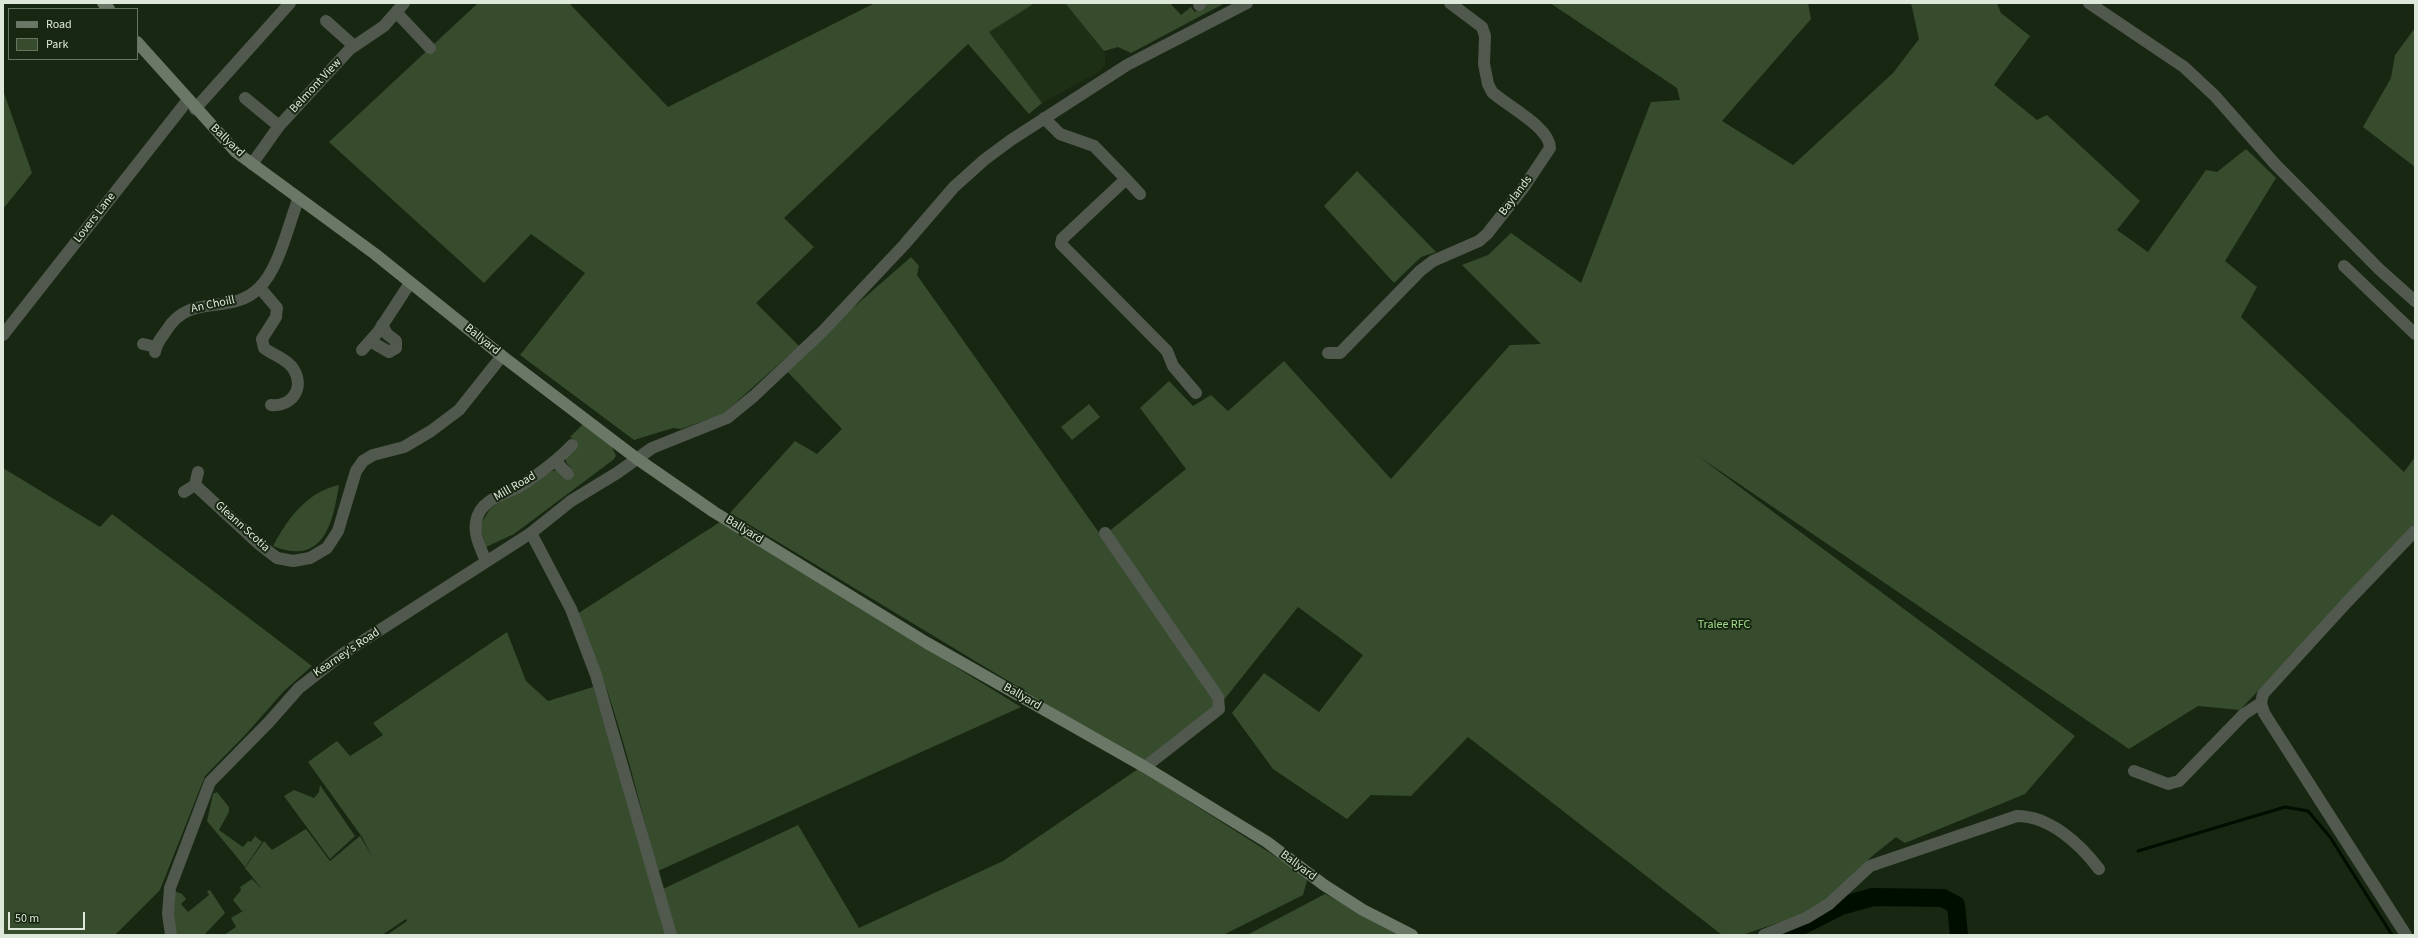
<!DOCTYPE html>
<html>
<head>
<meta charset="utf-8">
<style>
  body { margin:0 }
  #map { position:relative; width:2418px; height:938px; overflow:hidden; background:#182712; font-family:"Source Sans 3",sans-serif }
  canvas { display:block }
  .frame { position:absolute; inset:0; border:4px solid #dee8da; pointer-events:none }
  .legend { position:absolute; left:8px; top:8px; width:130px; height:52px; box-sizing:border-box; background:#182712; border:1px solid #677462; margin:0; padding:5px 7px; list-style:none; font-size:12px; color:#dee8da }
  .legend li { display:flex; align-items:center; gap:8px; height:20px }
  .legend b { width:20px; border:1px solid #677462 }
  .scale { position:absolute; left:8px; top:912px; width:77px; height:18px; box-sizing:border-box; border:2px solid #dee8da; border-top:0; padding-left:5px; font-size:12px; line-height:14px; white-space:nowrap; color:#dee8da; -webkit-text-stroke:3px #182712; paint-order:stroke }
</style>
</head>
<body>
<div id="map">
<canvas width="2418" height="938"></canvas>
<div class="frame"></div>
<ul class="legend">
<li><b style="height:5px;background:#6b7767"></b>Road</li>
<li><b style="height:11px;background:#364c2d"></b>Park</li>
</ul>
<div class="scale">50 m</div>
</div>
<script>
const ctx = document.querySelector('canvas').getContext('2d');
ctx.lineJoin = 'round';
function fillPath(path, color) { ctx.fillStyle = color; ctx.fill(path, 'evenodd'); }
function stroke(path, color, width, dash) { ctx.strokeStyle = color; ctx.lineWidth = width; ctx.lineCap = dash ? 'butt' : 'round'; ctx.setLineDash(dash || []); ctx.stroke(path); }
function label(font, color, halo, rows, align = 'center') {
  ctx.font = font + ' "Source Sans 3",sans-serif'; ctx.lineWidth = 4; ctx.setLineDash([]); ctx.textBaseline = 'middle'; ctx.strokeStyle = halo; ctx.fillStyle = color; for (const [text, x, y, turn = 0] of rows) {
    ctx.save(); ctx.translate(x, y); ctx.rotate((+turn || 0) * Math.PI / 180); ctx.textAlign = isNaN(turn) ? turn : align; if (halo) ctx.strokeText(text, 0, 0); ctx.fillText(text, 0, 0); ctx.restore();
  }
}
fillPath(new Path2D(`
  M1035 3H1065L1104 51 1105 56V64L1100 71 1042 103 988 31Z`), '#1d3016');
fillPath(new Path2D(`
  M478 3H569L668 107 875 3H1035L989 32 1042 103 1029 114 968 44 784 218 814 247 756 303 799 346 723 414 681 429 673 428 634 440 520 355 585 273 531 234 484 283 329 142Z
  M1065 3H1170L1181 15 1191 7 1195 12 1207 3H1225L1131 53 1118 47 1104 51Z
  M1550 3H1808L1811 19 1722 121 1793 165 1893 73 1919 39 1911 3H1997L2001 13 2030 36 1994 85 2037 120 2047 115 2140 201 2117 230 2148 252 2206 170 2217 172 2246 149 2276 178 2225 261 2257 287 2241 317 2404 472 2415 457V523L2240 710 2198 706 2129 749 1698 456 2075 736 2025 794 1905 843 1896 837 1871 857 1816 910 1742 935H1722L1468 737 1411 796 1371 795 1347 819 1273 769 1232 713 1264 673 1319 712 1363 655 1298 607 1219 706 1149 766 730 513 795 441 817 454 842 429 784 368 911 257 919 266 917 275 1102 537 1186 469 1140 408 1169 381 1193 406 1211 395 1228 411 1284 361 1391 479 1510 345 1541 344 1462 265 1488 255 1511 233 1581 283 1651 102 1680 100 1677 88Z
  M2415 28V167L2363 127 2391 78 2395 55Z
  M3 90 32 173 3 209Z
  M1357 171 1436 252 1421 257 1394 283 1324 206Z
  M1089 404 1100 417 1072 440 1061 427Z
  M583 424 611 445 616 456 613 460 514 534 486 547 480 525 490 509 499 502 552 471 557 470 568 478 574 472 566 462V458L577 442 570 437Z
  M3 468 100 527 112 514 312 666 284 691 246 734 205 776 160 890 115 935H3Z
  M339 485C333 522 324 567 273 546 288 518 307 492 339 485Z
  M720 522 1021 707 658 871C634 784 615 696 577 614Z
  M507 632 526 681 548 701 593 687 637 833 665 935H387L407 921 406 919 382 935H224L236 927 231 918 248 908 242 911 233 900 241 890 240 887 252 879 262 889 245 868 264 841 272 850 306 829 330 861 360 836 373 858 362 837 308 762 337 741 350 756 383 735 373 723Z
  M1138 769 1308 877 1303 895 1223 935H676L663 889 798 825 859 928 1003 861Z
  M320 785 355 836 330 859 284 796 294 790 314 798 319 792Z
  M217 792 229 807V812L219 830 243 847 248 841 251 842 255 836 262 842 245 867 207 821 213 794Z
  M210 890 225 913 204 935H177C172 922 175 906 174 891L182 894 186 899 181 904 188 912 209 895 207 891Z
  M1325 894 1402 935H1247Z`), '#364c2d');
stroke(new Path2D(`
  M2138 851 2285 807 2308 811 2330 837 2392 935`), '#000e00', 3);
stroke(new Path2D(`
  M1784 935 1841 906 1873 897 1943 898 1956 905 1959 935`), '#000e00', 18);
stroke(new Path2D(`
  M2089 3 2184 67 2215 96 2275 164 2380 270 2415 301
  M1199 5 1201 3
  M396 12 430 48
  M326 21 354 46
  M245 98 279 126
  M195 109 290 3
  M1044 118 1060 134 1094 146 1126 179 1062 239 1061 244 1167 351 1173 366 1196 393
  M252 164 279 126 350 49 384 26 404 3
  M1126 179 1140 194
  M2344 266 2415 334
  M260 288 277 308 276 317 262 339 264 348C273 355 289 360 294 370 305 389 291 407 271 405
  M3 335 187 101
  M370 341 389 352 396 348V341L387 334 382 325
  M143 344 156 347
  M362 350 378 332 410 283
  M155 352C156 344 161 338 166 331 190 291 230 317 259 288 279 269 288 226 298 200
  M1328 353H1340L1420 271 1433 261 1479 241 1487 234 1524 187 1550 148C1550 127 1507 106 1492 92L1488 84 1484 64 1485 36 1482 27 1450 3
  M556 462 568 474
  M195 485 259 544 277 558 293 561 310 558 327 548 338 531 356 471 363 461 373 455 404 447 431 431 459 410 502 356
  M184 492 195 485 198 472
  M531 533 571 609 596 675 671 935
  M1105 533 1218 697 1219 709 1145 767
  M486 561C479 545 470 528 480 511 489 497 508 493 522 485 540 473 557 461 572 445
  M2134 771 2168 784 2179 781 2244 714 2261 703
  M171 935 168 914 170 888 210 782 269 722 299 688 344 653 531 533 571 501 617 473 652 448 727 418 754 396 822 332 904 245 954 187 984 160 1011 140 1127 65 1247 3
  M1764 935 1806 918 1829 904 1870 866 2017 816C2050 816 2080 844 2099 869
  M2406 935 2264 713 2261 703 2263 694 2348 601 2415 531`), '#51584e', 12);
stroke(new Path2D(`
  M103 3 109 9
  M137 42 236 152 375 254 502 356 636 458 714 512 927 643 1145 767 1267 842 1324 885 1363 910 1412 935`), '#6b7767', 12);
label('12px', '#dee8da', '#182712', [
  ["Belmont View",316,86,-47],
  ["Ballyard",227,141,44],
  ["Baylands",1516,196,-53],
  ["Lovers Lane",95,218,-52],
  ["An Choill",213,305,-12],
  ["Ballyard",482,340,39],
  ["Mill Road",515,487,-30],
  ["Gleann Scotia",242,527,42],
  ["Ballyard",744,530,32],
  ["Kearney's Road",347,653,-34],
  ["Ballyard",1022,697,30],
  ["Ballyard",1298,866,37]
]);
label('12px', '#a2dc8a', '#182712', [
  ["Tralee RFC",1724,625]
]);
</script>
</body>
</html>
